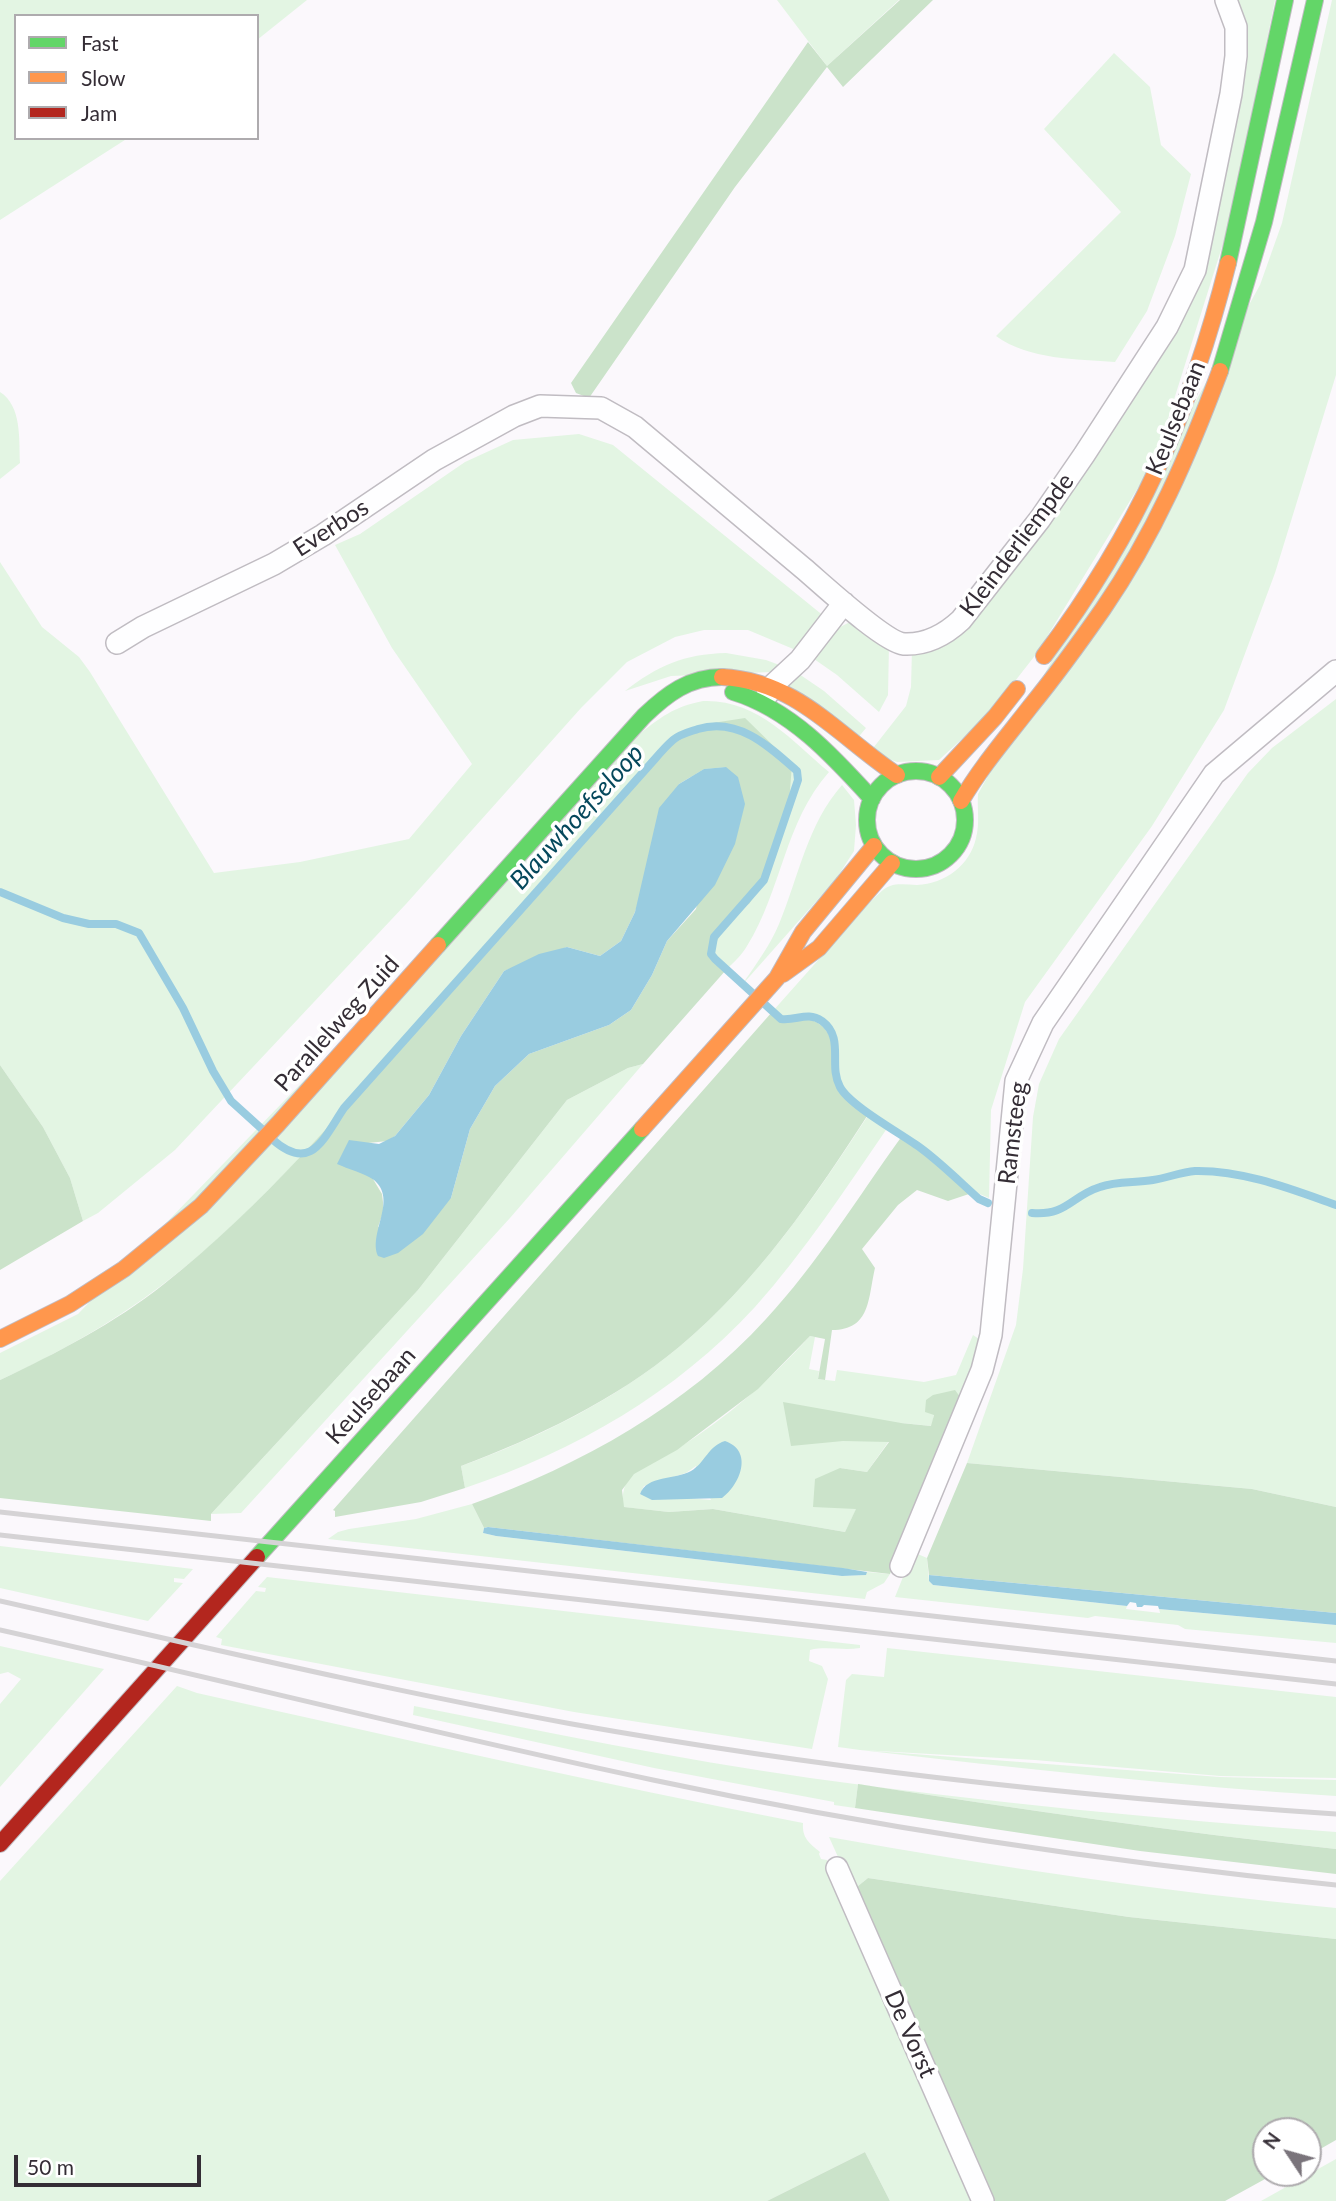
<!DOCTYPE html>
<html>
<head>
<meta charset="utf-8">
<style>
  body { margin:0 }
  #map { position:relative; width:1336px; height:2201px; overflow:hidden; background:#fbf8fc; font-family:Lato,sans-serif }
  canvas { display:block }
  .legend { position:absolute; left:14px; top:14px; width:245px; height:126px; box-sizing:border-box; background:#fff; border:2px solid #aeabae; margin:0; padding:9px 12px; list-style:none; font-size:21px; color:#342d35 }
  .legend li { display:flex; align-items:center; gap:14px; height:35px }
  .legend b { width:35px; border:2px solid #aeabae }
  .north { position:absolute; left:1252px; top:2117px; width:70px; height:70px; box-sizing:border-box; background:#fff; border:2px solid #aeabae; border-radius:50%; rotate:306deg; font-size:19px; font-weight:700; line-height:28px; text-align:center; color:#342d35 }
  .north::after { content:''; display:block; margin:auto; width:24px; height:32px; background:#7a747b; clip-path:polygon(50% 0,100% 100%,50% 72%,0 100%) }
  .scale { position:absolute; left:14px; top:2155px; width:187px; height:32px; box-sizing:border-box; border:4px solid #342d35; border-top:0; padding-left:9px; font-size:21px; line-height:24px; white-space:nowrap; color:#342d35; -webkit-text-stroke:5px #fff; paint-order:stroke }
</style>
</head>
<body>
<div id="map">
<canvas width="1336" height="2201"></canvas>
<ul class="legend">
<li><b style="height:9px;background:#63d668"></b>Fast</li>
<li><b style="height:9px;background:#ff974d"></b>Slow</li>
<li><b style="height:9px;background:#b3261e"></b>Jam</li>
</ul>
<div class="north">N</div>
<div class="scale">50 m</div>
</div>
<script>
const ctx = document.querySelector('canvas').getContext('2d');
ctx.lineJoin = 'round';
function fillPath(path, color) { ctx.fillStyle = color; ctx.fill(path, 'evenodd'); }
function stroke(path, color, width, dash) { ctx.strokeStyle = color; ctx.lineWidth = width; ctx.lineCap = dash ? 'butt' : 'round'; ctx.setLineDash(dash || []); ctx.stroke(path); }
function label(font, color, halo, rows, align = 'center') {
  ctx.font = font + ' Lato,sans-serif'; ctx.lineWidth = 7; ctx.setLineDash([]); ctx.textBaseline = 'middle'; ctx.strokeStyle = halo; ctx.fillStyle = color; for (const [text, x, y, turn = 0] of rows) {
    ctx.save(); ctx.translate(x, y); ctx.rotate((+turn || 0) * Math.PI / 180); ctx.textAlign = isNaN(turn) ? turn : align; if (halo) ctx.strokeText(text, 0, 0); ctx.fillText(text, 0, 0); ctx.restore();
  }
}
fillPath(new Path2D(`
  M0 0H307L257 40V16H16V138H128L0 220Z
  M777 0H899L827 66Z
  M1237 0H1275L1232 215 1155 460 1037 653 990 713 939 760 897 762 870 752 906 706 911 687 912 649 962 633 985 608 1079 480 1118 424 1160 356 1217 212 1244 77 1247 36 1245 22Z
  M1332 0H1336V375L1275 573 1224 710 1152 826 1025 1002 991 1110 989 1198 975 1192 888 1127C846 1188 805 1251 755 1307 676 1393 575 1451 465 1488L461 1466C538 1438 615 1400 679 1347 756 1283 815 1197 869 1114L840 1091 832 1071V1060L803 1018 778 1016 772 1012 869 903C876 897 882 889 890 886 899 883 908 885 917 885 945 884 970 865 976 838 980 823 977 809 978 794L1260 285 1282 223Z
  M1114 53 1150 87 1161 145 1191 174 1175 236 1147 311 1115 362C1077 359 1029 360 996 336L1121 212 1044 129Z
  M0 392C22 406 19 439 20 463L0 479Z
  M579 434 613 445 825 617 798 651 748 630H704L675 637 627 662 581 708 406 904 175 1150 98 1213 83 1221 70 1178 43 1127 0 1065V562L42 627 79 657 90 672 214 873 300 862 409 839 472 764 392 648 335 545 360 534 465 462 513 440Z
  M848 623H854L889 645 888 695 879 712 837 675 814 659 838 628Z
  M726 653 766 660 782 666 772 672 671 676 625 691C657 666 684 654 726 653Z
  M799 674 824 691 866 728 856 740 785 685Z
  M1336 699V1507L1252 1489 967 1463 1016 1325 1023 1269 1033 1117 1039 1084 1059 1039 1248 773 1272 748Z
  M703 701C757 699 791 740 829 772 784 823 782 890 747 946 742 955 733 963 726 970 723 966 717 961 715 956 708 938 737 915 749 904L672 736 347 1106C290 1169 230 1234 162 1285 112 1323 57 1354 0 1380V1353L78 1314 637 736C661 717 673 707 703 701Z
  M842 785 854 800 856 825 854 851 836 879 742 985C755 965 770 946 779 924 799 876 807 825 842 785Z
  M643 1064 510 1218 241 1513 211 1514 418 1290 567 1100 628 1068Z
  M973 1335 985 1343 963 1401 934 1414 932 1426 901 1423 843 1441H889L867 1472 840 1468 857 1508 845 1532 713 1509 669 1512 623 1507C622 1494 623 1483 634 1473 646 1463 664 1458 677 1449 727 1418 771 1379 810 1336L815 1337 809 1369 819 1371 818 1379 835 1381 837 1370 924 1382 956 1375ZM696 1466 711 1500 640 1494 644 1486 686 1473Z
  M472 1504 484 1528 483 1533 496 1536 842 1576 865 1575 867 1572 890 1574 884 1583 867 1592 865 1599 328 1539 338 1532 349 1529 416 1519Z
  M0 1546 193 1569 184 1579 174 1578V1582L183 1583 148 1621 0 1588Z
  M913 1552 927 1558 929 1581 933 1585 1127 1606 1126 1609 1160 1613 1159 1609 1336 1625V1643L1185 1629 1178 1625 1095 1616 1088 1618 895 1597Z
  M267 1577 860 1645V1648C843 1651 827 1646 810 1650L809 1661 822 1666 828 1679 812 1749 574 1712 221 1645 222 1639 216 1637 256 1591 265 1592 266 1588 258 1587Z
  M0 1646 104 1669 0 1787V1704L21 1679 8 1672 0 1674Z
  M887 1648 1336 1697V1778L1220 1776 1035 1760 860 1750 1220 1777 1336 1780V1796C1177 1786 1018 1768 860 1750L838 1747 846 1680 852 1674 884 1677Z
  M177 1686 197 1693C399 1738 600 1784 803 1823 802 1838 809 1843 820 1852L819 1854 821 1859 827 1860 976 2201H890L865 2152 767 2201H0V1881Z
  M414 1706C546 1732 677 1759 810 1778 984 1802 1160 1819 1336 1832V1849C1176 1832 1017 1809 858 1784L855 1808 834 1805V1802L654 1768 413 1715Z
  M829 1837C997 1867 1166 1892 1336 1908V1939L1129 1917 868 1878 853 1890Z
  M1336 2159V2201H1261Z`), '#e3f5e3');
fillPath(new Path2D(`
  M900 0H933L843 87 827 67 735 187 589 398 576 393 571 383 808 42 827 66Z
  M745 718 792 764 789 804 758 891 749 904 724 927 714 947 715 957 726 970 643 1064 628 1068 567 1100 418 1290 211 1514V1521L0 1498V1380C57 1353 115 1323 164 1284 263 1206 344 1109 427 1015 508 922 591 829 672 736L706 724ZM726 767 696 909 667 941 652 975 631 1010 609 1025 529 1054 495 1086 470 1129 451 1198 378 1227 383 1213V1202L382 1194 373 1179 368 1143 388 1141 395 1136 429 1095 461 1036 504 971 567 947 600 956 621 941 635 912 679 784 704 769Z
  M772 1012C787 1023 809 1013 823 1027 841 1045 825 1070 839 1089 846 1099 859 1106 869 1113 815 1197 756 1283 679 1347 615 1400 538 1437 461 1466L465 1488 421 1502 335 1517V1511L333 1510Z
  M0 1065 43 1127 70 1178 83 1221 0 1270Z
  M902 1136 975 1192 948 1201 917 1190 898 1205 862 1249 875 1268C868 1298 871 1330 832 1330L825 1380 818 1379 825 1339 810 1336 758 1389 677 1450 634 1474 622 1490 624 1507 669 1512 713 1509 845 1532 856 1509 813 1507 815 1479 840 1468 867 1472 889 1442 843 1441 791 1446 783 1402 901 1423 931 1426 934 1415 925 1412 926 1400 933 1395 955 1390 963 1401 890 1574 488 1527 484 1528 472 1504C581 1465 687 1406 766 1319 817 1264 858 1197 902 1136Z
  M967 1463 1252 1489 1336 1507V1613L929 1575 927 1558Z
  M858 1784C1017 1809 1176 1832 1336 1849V1874L1140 1851 855 1808Z
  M868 1878 1129 1917 1336 1939V2140L1308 2156V2131H1266V2173H1276L1225 2201H989L853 1890Z
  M865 2152 890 2201H767Z`), '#cbe3ca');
fillPath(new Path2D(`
  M726 767 738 777 745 804 735 844 715 885 667 941 652 975 631 1010 609 1025 529 1054 495 1086 470 1129 451 1198 423 1234 398 1253 384 1258 378 1256C368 1233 398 1200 374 1180 364 1173 348 1169 337 1164L349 1140 379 1144 395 1136 429 1095 461 1036 504 971 539 954 567 947 600 956 621 941 635 912 659 808 679 784 704 769Z
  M725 1441C754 1451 740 1485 722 1498L652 1500 640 1494C647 1475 675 1480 691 1471 705 1463 708 1446 725 1441Z
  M488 1527 843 1568 867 1572 866 1575 842 1576 496 1536 483 1533 484 1528Z
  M929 1575 1336 1613V1625L1159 1609 1158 1606 1144 1605 1142 1607H1137L1136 1603 1130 1602 1127 1606 933 1585 929 1581Z`), '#99cce0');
stroke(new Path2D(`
  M0 892 63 918 89 924H116L139 933 183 1008 213 1071 231 1101 263 1130
  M272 1139C311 1174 323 1139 344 1108L654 760C660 753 666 746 673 740 680 734 689 732 698 729 738 717 769 746 797 771L798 780 764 880 714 937 711 954 715 959 781 1019C797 1021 807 1011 822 1021 845 1038 828 1065 840 1087 850 1106 902 1134 922 1149 942 1164 960 1182 979 1199L988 1203
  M1032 1213C1067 1216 1071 1196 1100 1187 1116 1181 1136 1183 1153 1180 1167 1178 1181 1172 1195 1171 1243 1170 1291 1189 1336 1205`), '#99cce0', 8);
const street = new Path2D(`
  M117 643 143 627 274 564 323 535 434 460 514 416 540 406 601 408 635 427C691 474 747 521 803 568 821 583 884 642 904 644 927 645 946 634 961 620L1040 519 1084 455 1167 327 1195 270 1231 94 1236 56V27L1226 0
  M767 695 773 685 800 660 844 603
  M901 1566 982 1370 991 1335 1016 1081 1043 1023 1214 774 1336 671
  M837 1868 983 2201`);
const fast = new Path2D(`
  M1228 263 1285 0
  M1220 371 1264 222 1315 0
  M733 692C790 709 833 756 872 799
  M867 820a49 49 0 1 1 98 0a49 49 0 1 1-98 0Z
  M438 945 644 716C667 694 689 677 722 677
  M257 1557 642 1129`);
const slow = new Path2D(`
  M1044 656C1137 533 1191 412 1228 263
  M722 677C798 681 838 736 897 775
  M939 777 995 717 1017 689
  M961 801C981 767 1006 738 1030 707 1056 675 1080 642 1103 609 1154 535 1189 454 1220 371
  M783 974 819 948 892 863
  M642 1129 777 978 803 932 874 846
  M0 1339 70 1304 124 1269 201 1206 278 1124 438 945`);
const jam = new Path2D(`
  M0 1844 257 1557`);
stroke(street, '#c0bcc2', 24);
stroke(fast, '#c0bcc2', 18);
stroke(slow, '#c0bcc2', 18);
stroke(jam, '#c0bcc2', 18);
stroke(street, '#fefeff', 21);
stroke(fast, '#63d668', 16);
stroke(slow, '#ff974d', 16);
stroke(jam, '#b3261e', 16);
stroke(new Path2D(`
  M0 1512 1336 1661
  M0 1535 1336 1684
  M0 1601C191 1644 380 1689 572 1724 825 1769 1080 1797 1336 1814
  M0 1630C218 1679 435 1734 653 1780 878 1828 1107 1862 1336 1885`), '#d5d3d5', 5);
label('24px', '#342d35', '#fff', [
  ["Keulsebaan",1176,418,-68],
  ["Everbos",331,528,-33],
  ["Kleinderliempde",1017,545,-53],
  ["Parallelweg Zuid",337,1024,-48],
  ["Ramsteeg",1013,1133,-83],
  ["Keulsebaan",371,1396,-48],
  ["De Vorst",910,2034,66]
]);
label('italic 26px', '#05485c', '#fff', [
  ["Blauwhoefseloop",577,817,-48]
]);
</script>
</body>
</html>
